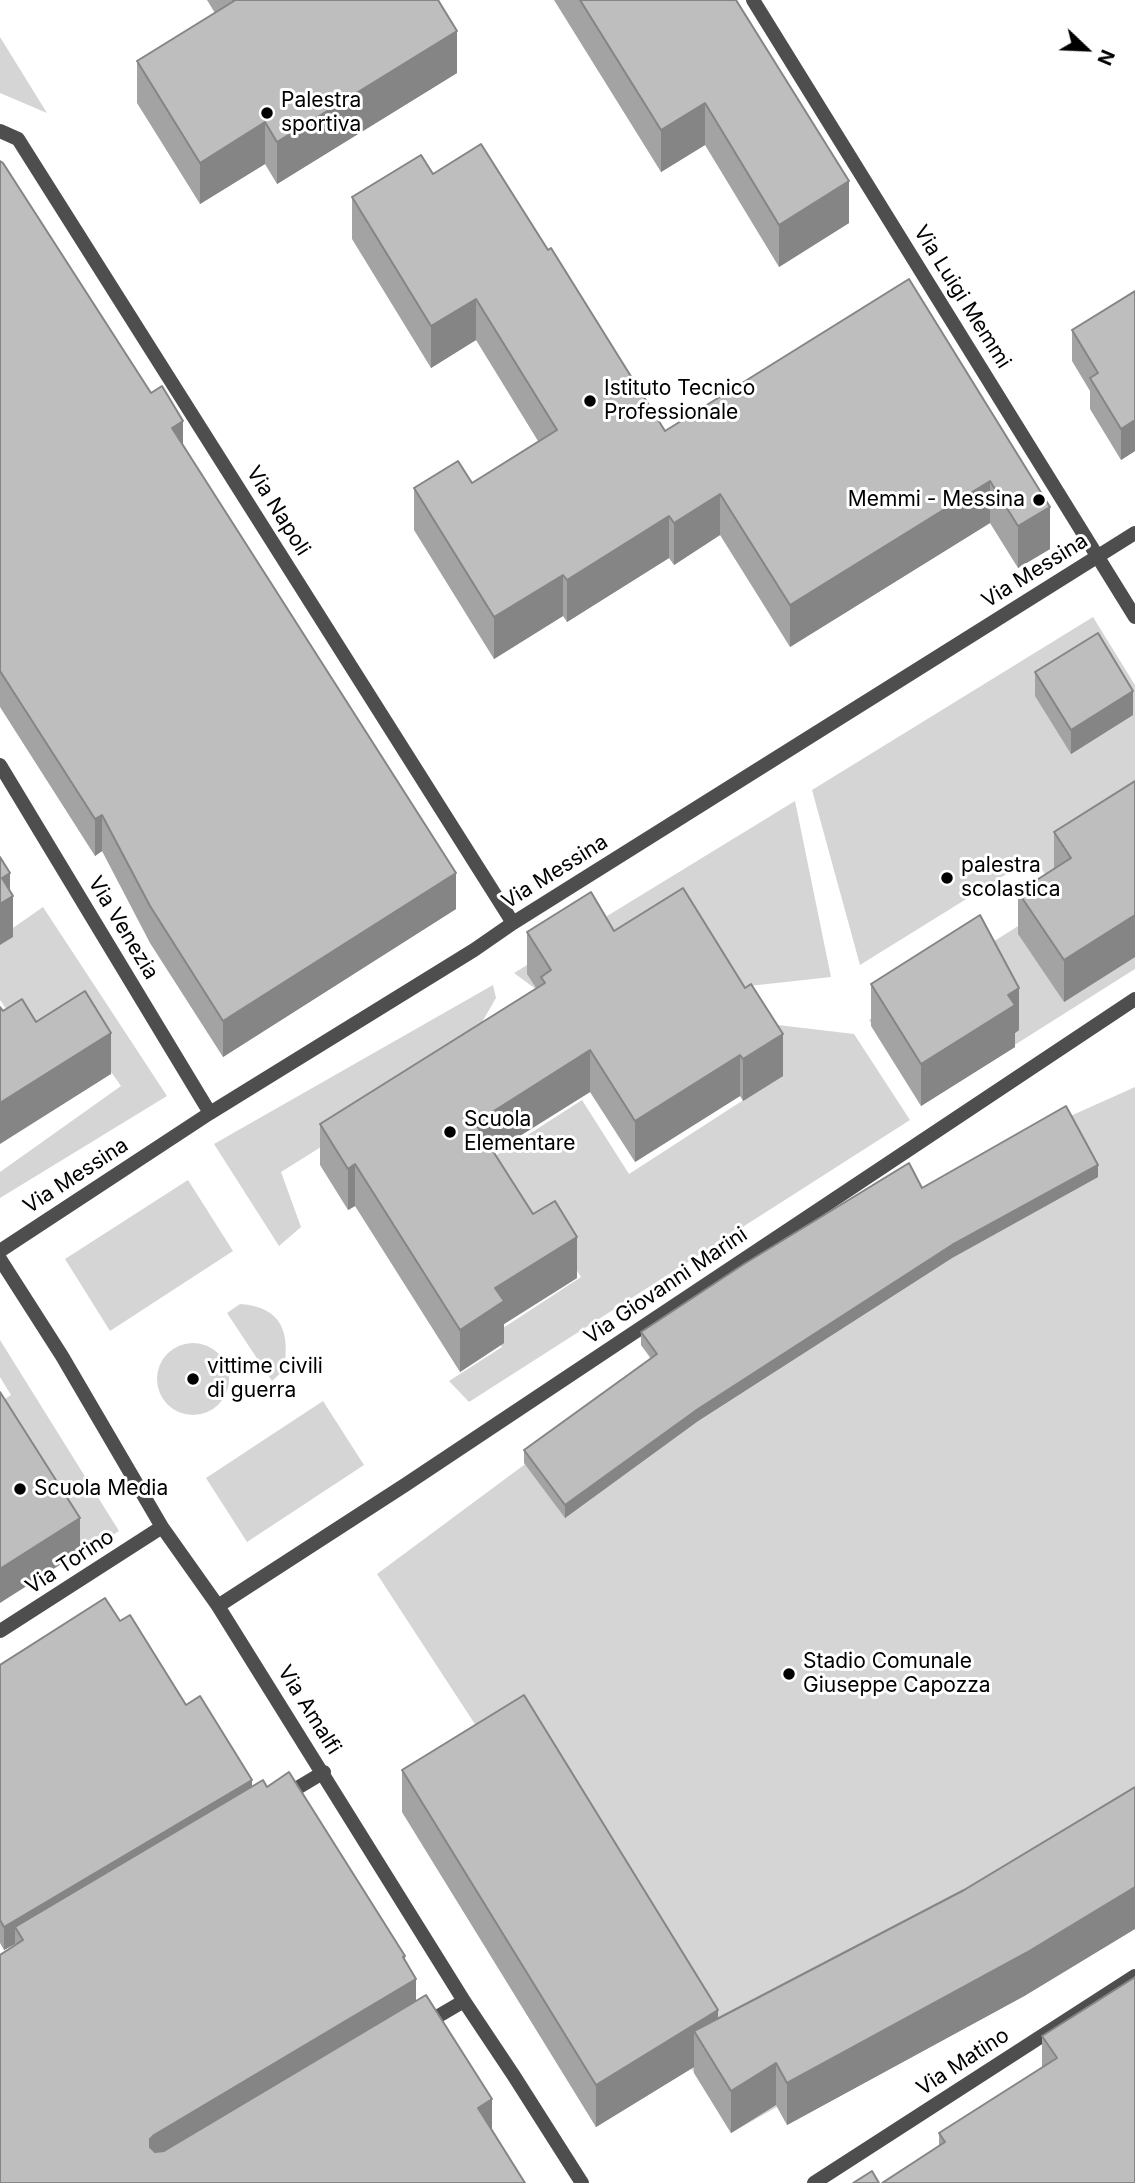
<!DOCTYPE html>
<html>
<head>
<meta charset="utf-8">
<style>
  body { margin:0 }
  #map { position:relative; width:1135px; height:2183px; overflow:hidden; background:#fff; font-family:Inter,sans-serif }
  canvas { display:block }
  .north { position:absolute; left:1051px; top:14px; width:70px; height:70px; -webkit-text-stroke:5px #fff; paint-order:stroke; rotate:113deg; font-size:19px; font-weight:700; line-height:28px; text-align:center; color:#000 }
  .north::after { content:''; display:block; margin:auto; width:24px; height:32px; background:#000; clip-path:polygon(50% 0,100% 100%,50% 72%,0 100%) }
</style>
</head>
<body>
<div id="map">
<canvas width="1135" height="2183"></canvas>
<div class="north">N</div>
</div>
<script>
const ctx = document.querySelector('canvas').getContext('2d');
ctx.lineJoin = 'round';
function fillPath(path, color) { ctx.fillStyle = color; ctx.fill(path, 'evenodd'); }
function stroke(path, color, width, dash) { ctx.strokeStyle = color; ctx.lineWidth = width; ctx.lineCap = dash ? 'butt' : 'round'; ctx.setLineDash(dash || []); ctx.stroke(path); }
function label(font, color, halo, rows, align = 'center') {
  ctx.font = font + ' Inter,sans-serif'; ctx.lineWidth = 6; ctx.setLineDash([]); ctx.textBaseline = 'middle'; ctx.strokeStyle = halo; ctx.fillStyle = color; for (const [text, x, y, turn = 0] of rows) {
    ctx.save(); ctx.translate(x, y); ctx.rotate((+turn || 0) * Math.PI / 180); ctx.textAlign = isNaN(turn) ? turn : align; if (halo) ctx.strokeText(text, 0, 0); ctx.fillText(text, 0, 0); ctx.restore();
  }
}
fillPath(new Path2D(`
  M0 37 47 113 0 93Z
  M1093 617 1135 685V969L921 1104 869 1020 1061 899 1034 857 860 965 812 790Z
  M795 801 831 977 731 988 549 999 514 973Z
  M43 907 167 1096 0 1198V1172L121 1086 80 1028 39 1056 0 1000V937Z
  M493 985 496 998 460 1060 281 1172 301 1227 279 1246 214 1144Z
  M744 1021 854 1034 910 1120 469 1402 449 1381 502 1347 494 1334 581 1277 554 1235 481 1165 582 1100 629 1174 779 1077Z
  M1135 1087V1929L1026 1995 787 2125 777 2107 731 2133 691 2068 596 2127 402 1812 495 1755 377 1574 656 1367 641 1345 744 1276 922 1200 1066 1118Z
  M188 1180 233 1251 110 1331 65 1259Z
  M240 1304C283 1307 290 1333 284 1370L272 1381 227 1313Z
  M0 1340 119 1531 78 1558 0 1434V1402L11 1395 0 1377Z
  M157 1379a36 36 0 1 1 72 0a36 36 0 1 1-72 0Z
  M323 1401 364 1465 247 1542 206 1478Z`), '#d5d5d5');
stroke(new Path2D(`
  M0 131 18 139 513 923
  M0 765 210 1113
  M0 1251 210 1113 474 950 513 923 1135 533
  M0 1259 62 1356 162 1527 218 1606 464 2001 514 2076 582 2183
  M218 1606 405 1485 1135 999
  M0 1631 162 1527
  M284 1796 324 1772
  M423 2025 464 2001`), '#4e4e4e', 14);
stroke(new Path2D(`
  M753 0 1135 617
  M814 2183 1135 1976`), '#4e4e4e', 14);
fillPath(new Path2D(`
  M207 0H438L457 73 277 184 265 164 200 204 137 103V61L215 13Z
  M554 0H736L849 223 779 267 705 145 661 172Z
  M0 161 183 444 456 909 223 1057 150 943 102 851 95 856 0 707Z
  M433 174 548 250 665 431 909 279 1050 549 1018 568 990 523 790 647 720 535 674 565 669 558 567 622 563 616 494 659 414 530V488L472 483 538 441 476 340 431 368 352 239V197Z
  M1135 291V451L1121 460 1090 409V391L1072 361V330Z
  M1035 672 1133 715 1071 754 1035 696Z
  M1135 781V957L1064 1002 1018 934V892L1054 869V832Z
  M614 931 783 1076 743 1101 740 1096 635 1162 590 1092 494 1152 533 1214 577 1278 504 1324V1343L460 1372 355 1206 348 1210 320 1165V1124L536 988 527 974V932Z
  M871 984 1019 1030 1015 1033V1047L921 1106 871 1026Z
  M1098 1177 952 1258 698 1421 565 1518 524 1463V1450L651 1358 641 1345V1332L922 1188Z
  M120 1621 186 1705 252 1786 267 1787 405 1961 416 2001 492 2131 15 1946V1944L4 1950 0 1943V1665Z
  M402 1770 718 2019 1026 1995 787 2125 776 2105 731 2133 694 2073V2067L596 2127 402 1812Z
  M1042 2036 1135 2183 939 2146V2133L1042 2067Z`), '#a3a3a3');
fillPath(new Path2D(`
  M457 31V73L277 184V142Z
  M705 103V145L661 172V130Z
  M265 122V164L200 204V163Z
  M849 181V223L779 267V225Z
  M476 299V340L431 368V326Z
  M1135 420V451L1121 460V429Z
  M183 421V457L172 428Z
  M990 481V523L790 647V605Z
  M720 494V535L674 565V523Z
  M1050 507V549L1018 568V526Z
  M669 516V558L567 622V580Z
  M563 575V616L494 659V617Z
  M1133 691V715L1071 754V730Z
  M102 815V851L95 856V819Z
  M10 873V898L13 896V937L0 945V904L2 878Z
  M456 873V909L223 1057V1021Z
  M1135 915V957L1064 1002V960Z
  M1019 988V1030L1015 1033V1047L921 1106V1064L1008 995Z
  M111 1033V1074L0 1144V1103Z
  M783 1034V1076L743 1101V1059Z
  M590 1050V1092L475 1164V1123Z
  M740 1055V1096L635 1162V1121Z
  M355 1164V1206L348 1210V1169Z
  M1098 1165V1177L952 1258 698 1421 565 1518V1505L698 1409 952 1245Z
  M577 1237V1278L504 1324V1343L460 1372V1330L495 1288Z
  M80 1518V1552L0 1603V1569Z
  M252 1780V1803L15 1927V1944L4 1950V1927Z
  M1135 1887V1929L1026 1995 787 2125V2083Z
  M405 1956V1985L416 1979V2018L150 2179V2139L154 2135Z
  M718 2010V2052L694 2031V2067L596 2127V2085Z
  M776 2063V2105L731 2133V2091Z
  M492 2099V2139L478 2108Z`), '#858585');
const building = new Path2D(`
  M233 0H438L457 31 277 142 265 122 200 163 137 61 234 1Z
  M580 0H736L849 181 779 225 705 103 661 130Z
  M481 144 548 250 551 248 665 431 909 279 1050 507 1018 526 990 481 790 605 720 494 674 523 669 516 567 580 563 575 494 617 414 488 458 461 472 483 557 430 476 299 431 326 352 197 421 155 433 174Z
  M0 161 3 163 151 393 162 386 183 421 172 428 456 873 223 1021 150 906 102 815 95 819 0 671Z
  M1135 291V420L1121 429 1090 378 1098 373 1072 330Z
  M1098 633 1133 691 1071 730 1035 672Z
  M1135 781V915L1064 960 1018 892 1071 858 1054 832Z
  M0 857 10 873 2 878 13 896 0 904Z
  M683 888 745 988 751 984 783 1034 743 1059 740 1055 635 1121 590 1050 475 1123 533 1214 555 1201 577 1237 495 1288 504 1301 460 1330 355 1164 348 1169 320 1124 545 983 541 977 551 970 527 932 591 892 614 931Z
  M980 915 1019 988 1008 995 1015 1005 921 1064 871 984Z
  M85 991 111 1033 0 1103V1007L3 1011 22 999 36 1022Z
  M1066 1106 1098 1165 952 1245 698 1409 565 1505 524 1450 657 1354 641 1332 744 1264 909 1163 922 1188Z
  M0 1392 80 1518 0 1569Z
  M105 1598 120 1621 130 1615 186 1705 200 1696 252 1780 4 1927 0 1920V1665Z
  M524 1695 718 2010 596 2085 402 1770Z
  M289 1772 405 1956 403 1957 416 1979 154 2135 150 2139V2147L155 2152 164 2151 426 1995 492 2099 478 2108 525 2183H0V1955L23 1940 15 1927 263 1780 267 1787Z
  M1135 1787V1887L1026 1953 787 2083 776 2063 731 2091 694 2031 964 1890Z
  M1135 1977V2183H882L945 2142 939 2133 1057 2058 1042 2036Z
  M872 2171 879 2183H853Z`);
fillPath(building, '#bebebe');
stroke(building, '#858585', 2);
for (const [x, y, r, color] of [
  [267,113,7,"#000"],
  [590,401,7,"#000"],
  [1039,500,7,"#000"],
  [947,878,7,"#000"],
  [450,1132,7,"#000"],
  [193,1379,7,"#000"],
  [20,1489,7,"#000"],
  [789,1674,7,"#000"]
]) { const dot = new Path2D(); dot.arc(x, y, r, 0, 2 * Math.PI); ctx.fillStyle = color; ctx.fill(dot); stroke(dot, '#fff', 2.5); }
label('21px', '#000', '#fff', [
  ["Palestra",281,101],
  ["sportiva",281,125],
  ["Istituto Tecnico",604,389],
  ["Professionale",604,413],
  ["Memmi - Messina",1025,500,"right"],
  ["palestra",961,866],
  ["scolastica",961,890],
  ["Scuola",464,1120],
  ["Elementare",464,1144],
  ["vittime civili",207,1367],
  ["di guerra",207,1391],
  ["Scuola Media",34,1489],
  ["Stadio Comunale",803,1662],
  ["Giuseppe Capozza",803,1686]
], 'left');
label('21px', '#000', '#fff', [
  ["Via Luigi Memmi",962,297,58],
  ["Via Napoli",278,511,58],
  ["Via Messina",1035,571,-32],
  ["Via Messina",555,872,-32],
  ["Via Venezia",123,928,59],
  ["Via Messina",76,1176,-33],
  ["Via Giovanni Marini",666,1286,-34],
  ["Via Torino",70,1562,-33],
  ["Via Amalfi",309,1710,58],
  ["Via Matino",963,2062,-33]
]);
</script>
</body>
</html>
